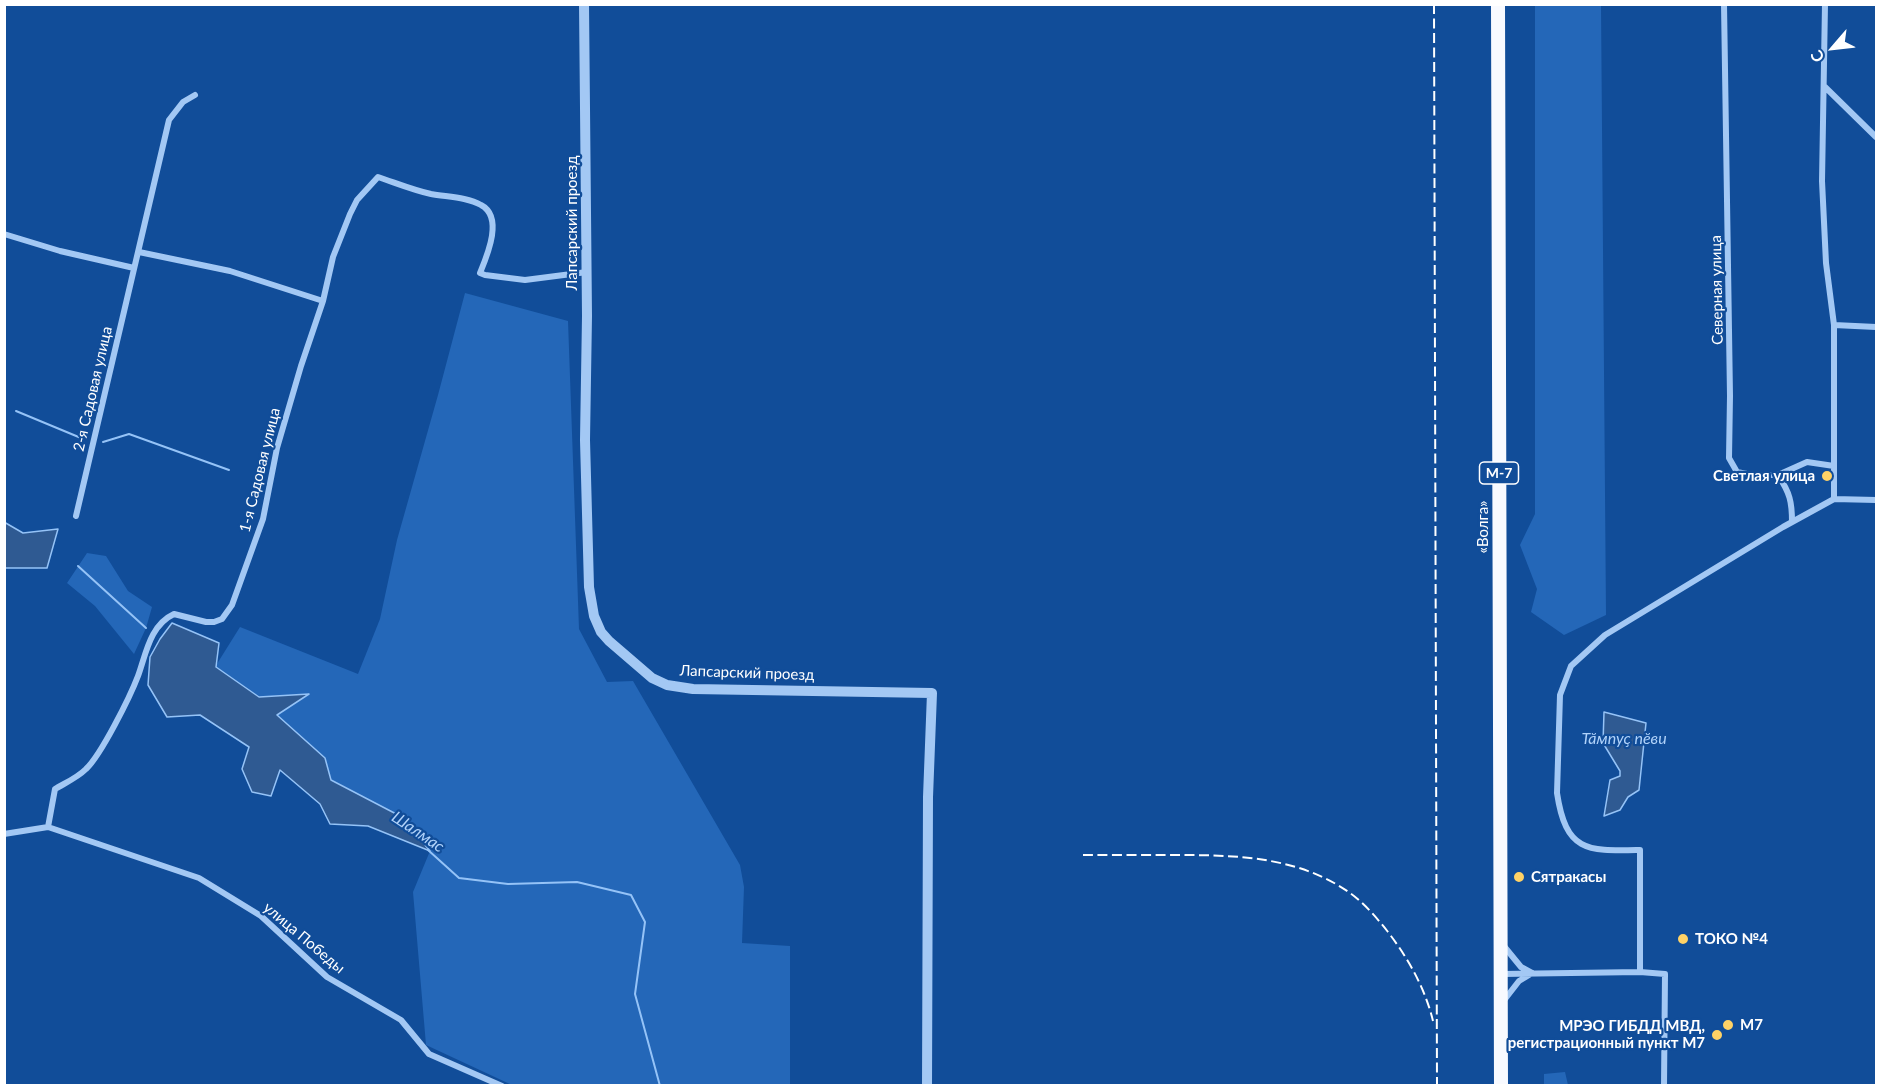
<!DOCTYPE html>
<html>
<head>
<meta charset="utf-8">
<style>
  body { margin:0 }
  #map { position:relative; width:1881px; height:1090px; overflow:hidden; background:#114d99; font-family:Lato,sans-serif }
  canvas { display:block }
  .frame { position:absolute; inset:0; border:6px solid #fff; pointer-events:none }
  .north { position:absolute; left:1803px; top:18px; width:60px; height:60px; -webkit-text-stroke:4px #114d99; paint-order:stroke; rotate:242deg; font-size:16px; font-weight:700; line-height:24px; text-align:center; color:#fff }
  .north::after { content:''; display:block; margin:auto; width:21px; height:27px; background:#fff; clip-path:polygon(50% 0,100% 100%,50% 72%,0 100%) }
</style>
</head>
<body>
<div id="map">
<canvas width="1881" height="1090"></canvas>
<div class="frame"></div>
<div class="north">С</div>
</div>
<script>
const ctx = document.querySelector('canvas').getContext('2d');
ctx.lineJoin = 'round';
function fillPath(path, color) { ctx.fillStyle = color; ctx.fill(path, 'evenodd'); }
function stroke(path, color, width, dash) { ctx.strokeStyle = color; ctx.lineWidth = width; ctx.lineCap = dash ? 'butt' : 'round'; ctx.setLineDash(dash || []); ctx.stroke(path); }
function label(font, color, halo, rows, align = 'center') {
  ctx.font = font + ' Lato,sans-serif'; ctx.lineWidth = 4.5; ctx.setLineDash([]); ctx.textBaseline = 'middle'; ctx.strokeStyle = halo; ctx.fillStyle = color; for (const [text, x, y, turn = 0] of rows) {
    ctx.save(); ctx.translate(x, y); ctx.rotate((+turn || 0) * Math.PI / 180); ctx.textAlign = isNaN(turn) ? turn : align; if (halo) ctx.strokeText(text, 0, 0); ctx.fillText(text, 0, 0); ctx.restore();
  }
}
fillPath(new Path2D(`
  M1535 5H1601L1606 615 1564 635 1531 612 1537 589 1520 545 1535 514Z
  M465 293 568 321 579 629 607 682 633 681 740 865 744 887 742 943 790 946V1085H512L426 1045 413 892 430 851 402 817 331 780 325 758 276 715 307 695 259 697 215 667 240 627 358 674 380 619 397 540 438 395Z
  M87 553 106 556 128 591 152 607 146 628 134 654 95 606 67 583Z
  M1565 1072 1568 1085H1544V1074Z`), '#2467b8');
const water = new Path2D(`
  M4 522 23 533 58 529 47 568H5Z
  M172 623 219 643 216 667 259 697 309 694 277 715 325 758 331 780 402 817 430 851 368 826 330 824 320 804 280 770 271 796 252 792 242 769 249 747 200 715 167 717 148 685 150 657 160 639Z
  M1604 712 1646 723 1639 790 1628 797 1620 810 1604 816 1610 780 1620 776V771L1603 743Z`);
fillPath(water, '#2f5a92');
stroke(water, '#95c3f7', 1.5);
stroke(new Path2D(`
  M16 411 81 438
  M103 442 129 434 229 470
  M78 566 146 628
  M428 850 459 878 508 884 577 882 631 895 645 922 635 994 660 1086`), '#95c3f7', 2);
stroke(new Path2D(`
  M1724 4 1730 396 1729 458 1737 472 1752 475H1778L1807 462 1834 466
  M1825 4 1822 181 1826 263 1834 325V499
  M1824 86 1876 137
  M4 234 60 251 134 268
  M139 252 230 271 323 301
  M1834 325 1876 327
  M1778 475C1790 493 1792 502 1792 522
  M1834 499 1876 500
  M76 516 169 120 183 102 195 95
  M48 827 55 789C65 783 77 778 86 769 101 755 130 697 138 676 146 654 150 625 174 614L206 622H214L222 619 232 605 263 519 277 448 301 366 323 301 333 257 350 214 357 200 378 177C396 183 413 190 431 194 447 197 467 197 481 205 504 217 487 256 480 273L485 275 525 280 587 272
  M4 834 48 827 199 878 261 916 327 977 401 1020 429 1054 502 1086
  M1503 945 1521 967 1532 973
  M1640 972V850C1588 851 1566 853 1557 793L1560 695 1571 666 1605 635 1783 527 1834 499
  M1502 974 1640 972 1665 974 1664 1086
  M1505 999 1519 981 1529 975`), '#a3c8f4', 6);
stroke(new Path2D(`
  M584 4 587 316 585 440 589 587 594 616 601 632 609 641 652 678 667 685 693 689 932 693 928 797 927 1086`), '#a3c8f4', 10);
stroke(new Path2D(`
  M1498 4C1496 365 1503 725 1501 1086`), '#f8faff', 14);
stroke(new Path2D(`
  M1434 4 1437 1086
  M1083 855C1113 855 1144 855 1174 855 1235 855 1298 856 1350 893 1364 903 1377 918 1388 932 1408 958 1425 988 1433 1021`), '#fff', 2, [10, 4.5]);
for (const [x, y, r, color] of [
  [1827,476,6,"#ffd266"],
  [1519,877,6,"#ffd266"],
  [1683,939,6,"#ffd266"],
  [1728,1025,6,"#ffd266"],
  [1717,1035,6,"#ffd266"]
]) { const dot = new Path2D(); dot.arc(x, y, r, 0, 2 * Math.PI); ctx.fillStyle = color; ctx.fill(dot); stroke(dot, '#114d99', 2); }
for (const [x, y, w] of [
  [1499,473,39]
]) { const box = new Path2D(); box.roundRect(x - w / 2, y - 11, w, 22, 4.5); ctx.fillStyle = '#114d99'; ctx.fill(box); stroke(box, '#fff', 1.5); }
label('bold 14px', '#fff', null, [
  ["М-7",1499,473]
]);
label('15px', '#fff', '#114d99', [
  ["Лапсарский проезд",572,223,-90],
  ["Северная улица",1717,290,-91],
  ["2-я Садовая улица",93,389,-77],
  ["1-я Садовая улица",260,470,-76],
  ["«Волга»",1483,527,-90],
  ["Лапсарский проезд",747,673,2],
  ["улица Победы",304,938,40]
]);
label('bold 15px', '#fff', '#114d99', [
  ["Светлая улица",1815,476,"right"],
  ["Сятракасы",1531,877],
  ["ТОКО №4",1695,939],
  ["М7",1740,1025],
  ["МРЭО ГИБДД МВД,",1705,1026,"right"],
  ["регистрационный пункт М7",1705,1043,"right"]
], 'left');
label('italic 16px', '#b0d2fa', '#114d99', [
  ["Тӑмпуҫ пӗви",1624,739],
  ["Шалмас",418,832,34]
]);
</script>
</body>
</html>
